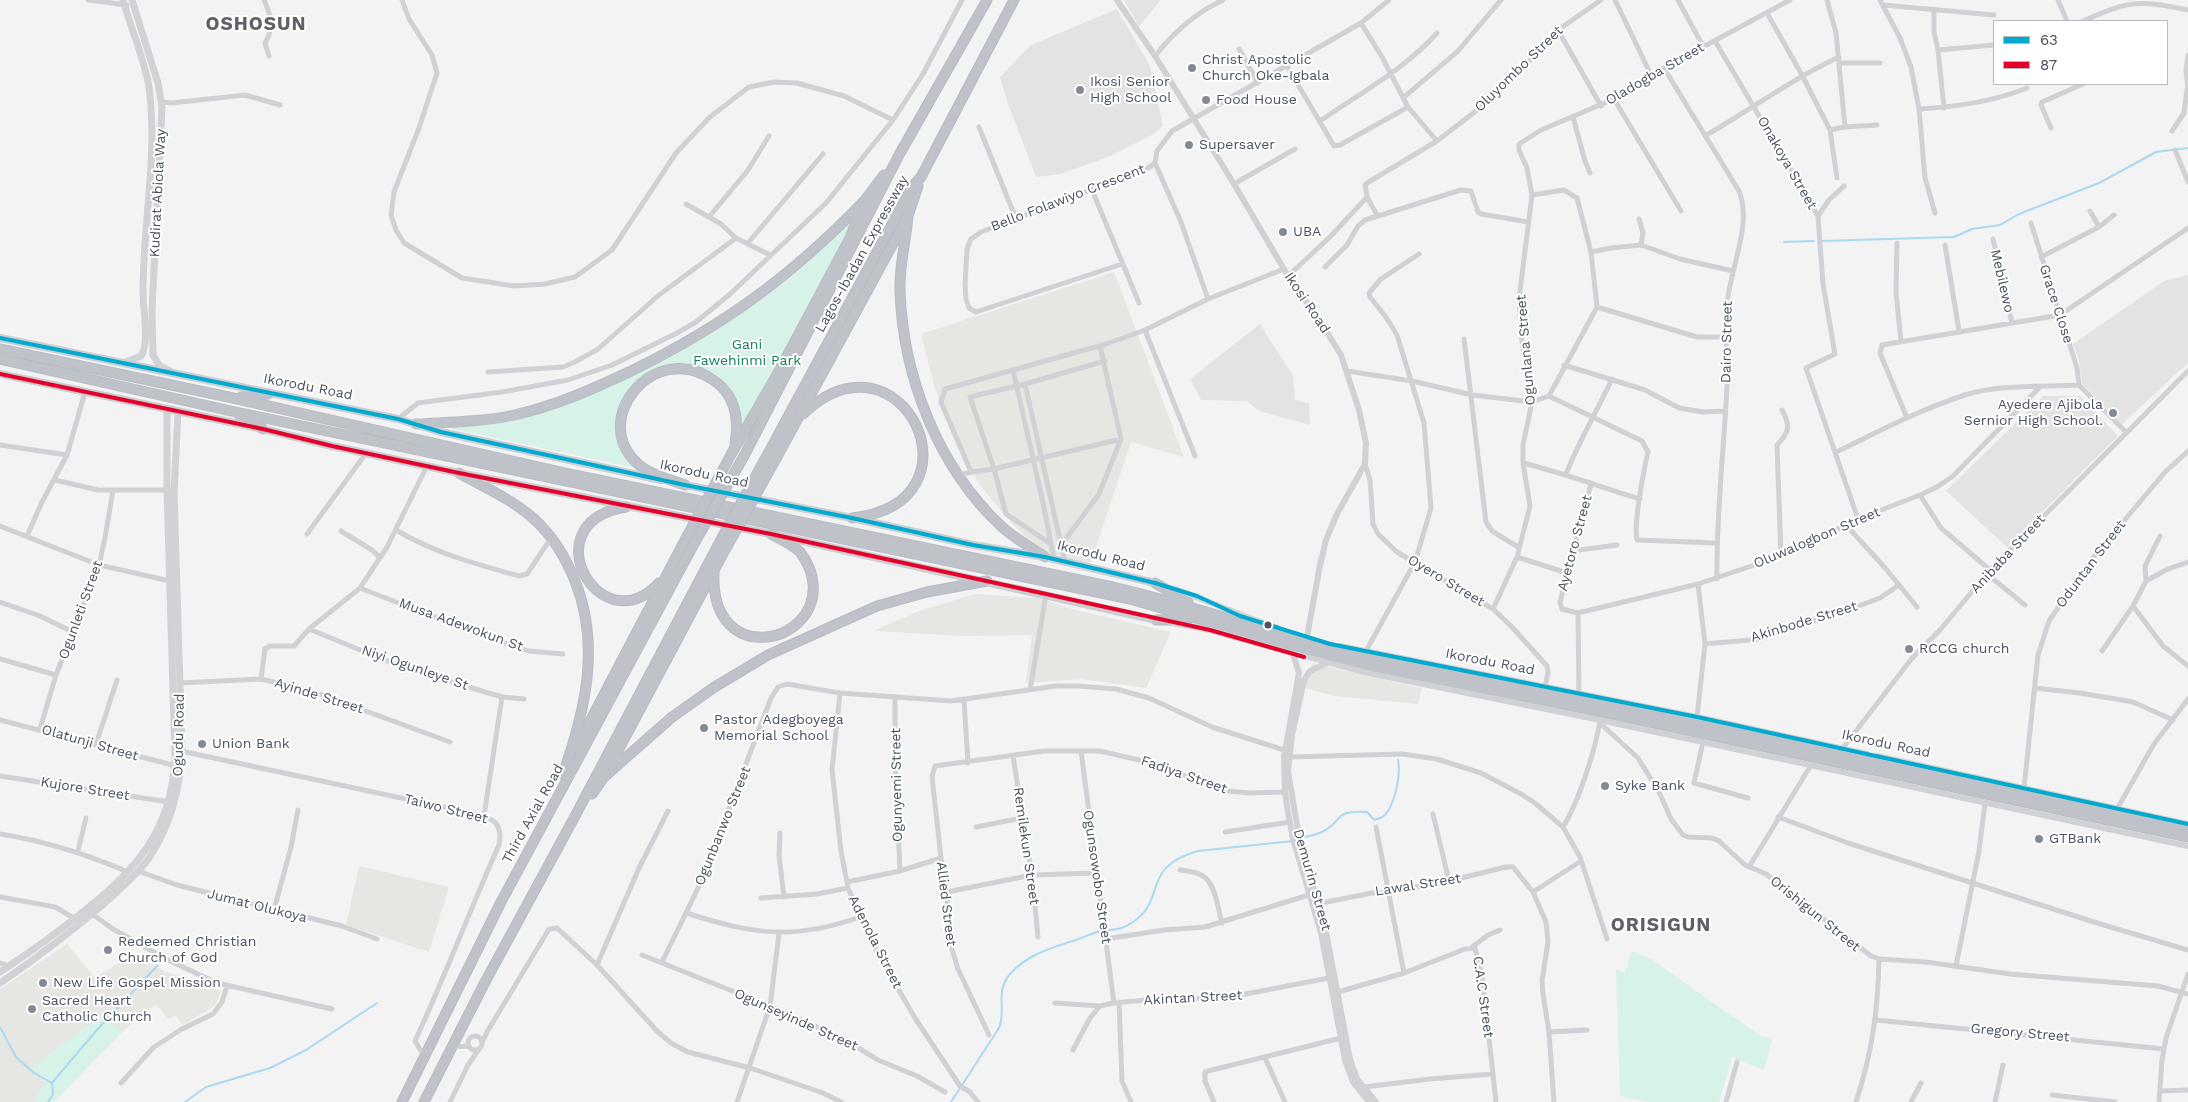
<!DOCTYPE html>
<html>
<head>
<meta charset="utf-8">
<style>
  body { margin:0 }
  #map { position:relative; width:2188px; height:1102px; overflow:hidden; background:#f3f3f3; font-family:"Work Sans",sans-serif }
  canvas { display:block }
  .legend { position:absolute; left:1993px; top:20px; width:175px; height:65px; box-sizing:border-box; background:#fff; border:1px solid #b6bac0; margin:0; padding:6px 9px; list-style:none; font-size:15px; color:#495261 }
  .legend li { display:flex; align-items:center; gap:10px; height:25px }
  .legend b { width:25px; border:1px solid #b6bac0 }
</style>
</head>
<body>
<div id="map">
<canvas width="2188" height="1102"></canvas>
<ul class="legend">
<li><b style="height:6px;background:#00a9ce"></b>63</li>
<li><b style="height:6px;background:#e4002b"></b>87</li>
</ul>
</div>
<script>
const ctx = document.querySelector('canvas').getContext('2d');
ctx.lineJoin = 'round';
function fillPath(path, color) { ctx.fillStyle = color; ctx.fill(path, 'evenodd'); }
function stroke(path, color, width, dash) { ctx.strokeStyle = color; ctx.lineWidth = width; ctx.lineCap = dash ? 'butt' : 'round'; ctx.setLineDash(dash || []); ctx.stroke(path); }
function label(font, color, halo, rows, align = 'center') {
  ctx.font = font + ' "Work Sans",sans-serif'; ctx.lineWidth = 4; ctx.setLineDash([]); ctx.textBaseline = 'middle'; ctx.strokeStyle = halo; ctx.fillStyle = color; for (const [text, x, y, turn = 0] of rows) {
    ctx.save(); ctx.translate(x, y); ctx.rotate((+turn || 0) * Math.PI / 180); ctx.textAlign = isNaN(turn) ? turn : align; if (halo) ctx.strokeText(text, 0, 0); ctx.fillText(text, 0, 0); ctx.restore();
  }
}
fillPath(new Path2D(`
  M1114 272 1184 457 1131 442 1090 565 1037 549 1007 518 980 485 960 450 935 389 921 334Z
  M975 594 1038 598 1072 609 1171 632 1146 688 1082 679 1026 683 1032 635 964 636 873 631 919 611Z
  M1312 663 1422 688 1418 704 1334 696 1304 688Z
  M359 866 449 887 429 952 346 925Z
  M67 944 95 978 132 954 164 971 221 991 216 1005 183 1025 175 1015 168 1019 156 1004 122 1032 103 1014 34 1067 46 1082 33 1102H0V989Z`), '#e6e6e2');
fillPath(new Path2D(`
  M1124 0H1161L1139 26Z
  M1117 9 1150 66 1163 126 1152 135 1110 156 1061 174 1036 177 1008 104 1000 77 1031 45Z
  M2188 275V363L2122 424 2082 383 2079 361 2073 344 2164 281Z
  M1260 324 1293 376 1295 400 1309 403 1310 425 1259 411 1247 401 1201 400 1190 379Z
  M2043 396H2080L2118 436 2007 547 1946 491Z`), '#e4e3e4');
fillPath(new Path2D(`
  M850 221 852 223 811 310 778 373 753 405 743 429C741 420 740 410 737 402 708 324 567 378 636 468L453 429V427C476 425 499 424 521 418 558 409 593 393 627 376 689 347 749 313 801 269 818 254 834 237 850 221Z
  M1632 951 1652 960 1759 1035 1772 1039 1764 1070 1732 1057 1719 1102H1649L1620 1096 1616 970 1625 972Z
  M103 1014 122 1032 54 1102H33L46 1082 33 1067Z`), '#d7f2e6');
stroke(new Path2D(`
  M1821 241 1954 237 1972 229 2000 225 2019 214 2099 183 2156 152 2188 148
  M1784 242 1814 241
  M1302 838C1308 836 1316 835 1322 832 1345 821 1331 810 1367 812L1374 820C1378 819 1382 818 1385 815 1395 804 1401 774 1398 760
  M0 1027 16 1057 34 1073 52 1083 53 1094 48 1102
  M52 1083 96 1031 158 965
  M185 1102 206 1087 270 1068 306 1050 377 1003
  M951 1102 999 1028C1007 1009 994 993 1010 974 1028 954 1051 948 1076 940 1084 937 1093 933 1101 931 1115 929 1120 931 1133 922 1167 900 1140 867 1198 851L1293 841`), '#abd9f2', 2);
const motorway = new Path2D(`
  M908 216C906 241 899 266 900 291 903 377 938 467 1001 526 1014 538 1030 547 1045 557
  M0 349 233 398 561 472 1113 587C1198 607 1279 635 1363 656L1873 760 2188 830
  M0 359 231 411 1130 599 1292 646 1374 667 1588 709 2188 837
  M241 397 268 394
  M803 414C901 320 990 503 852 518
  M240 416 263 429
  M416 424C449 422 482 422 514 415 555 406 593 389 631 371 725 325 793 275 865 200
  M733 451 778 373 850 238 865 200 884 175
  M744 456 899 155 987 0
  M764 461 912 187 921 177 1014 0
  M773 464 908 216 918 186
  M459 473C484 487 511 499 533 518 552 535 566 558 575 581 601 646 585 711 563 774
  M685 485C671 480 655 476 643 468 583 424 655 335 716 382 736 397 739 420 735 444
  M626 507C530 522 600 646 659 583
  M714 573C710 668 819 646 813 583 812 572 807 561 800 552 792 544 780 539 771 534
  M1155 583 1188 602
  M1156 620H1188
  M577 746 685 540
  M604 777 671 718 713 688 768 655 877 606 927 592 987 581
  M592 794 604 777 725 550
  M402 1102 501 902 695 542
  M424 1102 484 984 574 818 717 547`);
stroke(motorway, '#b7bbc3', 11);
stroke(new Path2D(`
  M88 0 127 5
  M264 0C272 19 275 25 265 43L269 56
  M402 0 409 19 432 55 437 73 419 128 394 192 391 215 396 230 404 243 462 278 514 286 545 284 575 277 612 250 676 153 710 117 749 87 774 82 797 83 844 96 893 120
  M1615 0 1651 75
  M1678 0 1703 46
  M1827 0 1836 33 1845 127 1830 130
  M1880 0 1900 38 1911 67 1919 109 1925 178 1935 213
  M2058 0 2067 21
  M1883 5 1994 15
  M1934 10V32L1938 50 1944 108
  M1767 13 1802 75 1830 130 1837 178
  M2083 21C2130 0 2138 0 2188 10
  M1361 23 1382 57 1408 107 1437 141
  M1558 30 1601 106
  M1715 41 1818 216 1823 284 1835 354 1806 368 1858 519
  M1239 49 1258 83
  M1938 50 1994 45
  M2188 55 2186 71 2188 89
  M1155 56C1174 32 1195 13 1223 0
  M1839 63H1880
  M1287 66 1334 146 1340 145 1408 107
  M1664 68 1739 191C1753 225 1729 270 1727 306 1725 332 1728 359 1727 386 1724 450 1716 514 1717 579
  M1403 98 1458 51 1501 0
  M1614 99 1681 211
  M161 102 172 103 245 95 280 105
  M1919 109C1957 107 1992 102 2027 88
  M1573 117 1585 161 1590 173
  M1320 121C1359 94 1405 69 1437 33
  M979 127 1016 219
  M1845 127 1877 125
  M2051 128 2041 105 2042 102 2083 84
  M2172 131 2184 113 2187 89
  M1705 136C1750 110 1792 79 1839 57
  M2175 150 2188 182
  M1155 163 1181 222 1208 299
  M1234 184 1295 149
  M1092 190 1139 303
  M1367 197 1377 215
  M686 204 721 224 736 238 770 255
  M1818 216 1829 200 1844 186
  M709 217 748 170 769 136
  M1639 219 1643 233 1641 245
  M2031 223 2077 368 2079 385
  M2099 227 2114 215
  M1993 239 2012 323
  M748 243 823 154
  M1897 243 1896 292 1901 342
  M1945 245 1959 331
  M1591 252 1611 248 1641 245 1680 259 1733 271
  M2041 257 2099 227 2090 211
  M1122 264 976 312 969 308 966 299 965 285 967 249 971 239 981 232 1148 168 1155 163 1157 151 1172 131 1361 23 1389 0
  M1325 267 1347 245 1358 226 1365 220 1461 190 1471 191 1478 212 1481 214 1528 222
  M1288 276 1331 236 1367 197 1365 185 1367 183 1437 141 1489 101 1518 73 1558 30 1601 0
  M1597 307 1697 337H1727
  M1145 330 1195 456
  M1464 339 1486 522 1492 531 1518 547
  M1564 365 1645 390 1679 408 1703 412 1724 411
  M1013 370 1043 503 1054 559
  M1347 371 1412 381 1472 395 1532 402 1549 396 1597 307 1591 252 1577 198 1564 190 1532 195
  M488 372 563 367 575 362 598 349 659 295 736 238
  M1025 384 1065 562
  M1549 396 1642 441 1648 452C1644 469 1633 526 1637 540L1717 543
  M1907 418 1880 353 1882 345 2060 315 2188 228
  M398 419 418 403 502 392 568 380 612 365 677 333 696 322 729 295 826 203 893 120 923 74 962 0
  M0 445 67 455
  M1836 452C1878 432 1921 409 1965 395 2001 384 2041 387 2079 385L2126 432
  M1523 463C1563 473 1601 487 1640 499
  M1365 464 1370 480 1373 524 1378 534 1397 552 1493 609 1512 627 1547 666 1548 672 1545 688
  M971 472 994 469 970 397 1025 384 1105 361
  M1566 474C1579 441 1597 411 1612 379
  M959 475 971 472 941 402 945 389 1106 344 1145 330 1208 299 1284 269
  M55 480 98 490H167
  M1591 484 1560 602 1562 609 1578 613 1698 584 1781 556 1858 519 1920 495 1937 487 1953 476 2040 387
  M1920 495 1941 528 1990 570
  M1846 525 1886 569 1917 607
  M0 526 99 565 170 581
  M396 530C434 553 476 564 519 576L527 574 551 538
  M341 531 372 550 380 558
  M307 534 367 452
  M27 536 42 502 67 455 85 392
  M1051 544 1006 514 994 469 1121 439
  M1062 544 1099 494 1121 439 1100 346
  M1572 551 1617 545
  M1781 556 1777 445C1789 433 1791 426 1782 410
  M1517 557 1567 573
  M1987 574 2025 605
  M2146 581 2168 569 2188 562
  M360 588 481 635 529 651 563 654
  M0 602 40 616 73 632
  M2133 606 2163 646 2188 666
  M1493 609 1517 557 1530 506 1523 463V445L1532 402 1522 341 1519 299 1532 195 1527 168 1519 150V144L1541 130 1614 99 1651 75 1790 0
  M1578 613 1579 695
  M309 629 402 667 502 697 524 699
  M1705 644 1761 639 1864 604 1880 598 1899 585
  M1366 651 1415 562 1431 508 1424 423 1397 335 1386 317 1370 297 1369 293 1381 279 1419 254
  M2102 651 2133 606 2146 581 2145 566 2160 536
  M0 659 56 675
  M261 679 265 649 270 646H294L309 629 360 588 387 547 427 466
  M179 683 261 679 314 692 450 742
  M2035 688 2080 693 2133 702 2173 720
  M1030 690 1046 594
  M840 693 832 770 841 851 848 888 877 952 915 1018 960 1086 970 1092 978 1102
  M895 698V763L900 871
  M964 700 968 763
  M1697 717 1705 644 1698 584
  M0 720 176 766
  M1600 723 1638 758 1659 792 1671 819 1683 835 1688 837 1712 838 1719 841 1745 865 1766 874 1871 956 1879 959 1926 962 2010 974 2158 986 2188 994
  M40 729 56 675 99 565 105 538 113 490
  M1703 742 1694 783 1748 798
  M96 744 117 680
  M1842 749 1913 657 1940 630 1990 570 2188 371
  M181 751 462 811C484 816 505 817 499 845 470 910 445 976 415 1041L424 1056
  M1081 751 1114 1003
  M1013 756 1032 875 1038 937
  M1289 757 1402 754 1437 759 1481 773 1521 794 1535 803 1563 827 1580 857 1607 939
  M0 776 169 802
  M2024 788 2038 655 2049 621 2091 560 2165 472 2188 451
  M2117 809 2154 744 2188 699
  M1433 814 1449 881
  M484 816 502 697
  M1778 817 1848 843 2097 923 2188 950
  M976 827 1022 818
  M1376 827 1404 973
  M1563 827C1578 803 1596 749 1600 720
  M1225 832 1290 822
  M780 833 779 855 784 897
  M0 834C45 841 86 854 128 872
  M78 851 86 818
  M1749 867 1811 765
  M1180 870C1187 871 1197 872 1203 876 1216 884 1218 910 1222 923
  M138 871 177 885 342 926 377 939
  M847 882 900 871 941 858
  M947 892 1032 875 1096 873
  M1533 892 1581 861
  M0 897 55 907 77 920
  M761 898 817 894 848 888
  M1316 904 1372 893 1389 892 1449 881 1506 867H1513L1533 892 1546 922 1548 942 1542 981 1543 994 1549 1032 1554 1102
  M274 910 291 847 298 810
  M686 913C753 934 792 941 860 917
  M92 914 113 929 166 959 217 983 332 1009
  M1106 939 1164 930 1205 927 1312 894
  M1472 947 1488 935 1500 930
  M642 955 770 1006 844 1039 878 1060 917 1076 945 1092
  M662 962 702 880 771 698 778 687 787 684 840 693 951 701 1056 686H1078L1116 689 1149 698 1212 727 1284 750
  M0 963 9 966
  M597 965 639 868 668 811
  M1956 966 1979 851 1985 803
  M1338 992 1404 973 1465 949 1475 948 1482 975 1496 1102
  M1119 1002 1122 1081 1131 1102
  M1055 1003 1100 1006 1114 1003 1157 999 1225 998 1329 978
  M1876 1020 2164 1049
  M1549 1032 1587 1030
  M989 1035 958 969 951 946 948 932 947 892 941 858 932 777 935 766 1044 751H1100L1156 764 1216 788 1228 791 1250 793 1285 792
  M468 1043a7 7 0 1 1 14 0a7 7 0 1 1-14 0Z
  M482 1043 487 1032 549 929 557 928 597 965 657 1031 671 1043 688 1052 750 1068 823 1093 841 1102
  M452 1047 469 1046
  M1073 1050 1090 1018 1100 1006
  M1265 1058 1285 1102
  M121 1083 154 1047 182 1029 213 1014 222 1002 227 986
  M1364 1087 1430 1079 1493 1074
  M2161 1091 2188 1090
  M2052 1095 2115 1102
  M450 1102 468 1065 479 1049
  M737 1102 770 1006 779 934
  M1214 1102 1205 1081V1072L1208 1071 1341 1038
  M1726 1102 1737 1062
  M1856 1102C1872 1053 1878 1011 1879 959
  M1911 1102 1921 1083
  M1995 1102 2003 1065
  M2159 1102 2162 1060 2166 1038 2188 974`), '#cfd1d4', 5);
stroke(new Path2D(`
  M1117 0 1155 56 1234 184 1288 276 1320 321 1341 355 1359 410 1366 443 1365 464 1337 514 1326 540 1320 565 1307 637
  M1168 587C1206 599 1240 616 1278 628
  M1172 623 1210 630 1364 672 1600 720 2188 846
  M1340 646 1697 717 1867 754
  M1293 654 1299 673 1284 757 1285 792 1288 813 1293 839 1321 933 1345 1060 1353 1082 1369 1102
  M1327 663 1310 671 1304 680 1292 735 1288 771 1299 837 1326 932 1350 1059 1357 1079 1376 1102
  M1877 756 2188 824`), '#cfd1d4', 6);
stroke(new Path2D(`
  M123 0C131 29 144 58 149 87 158 155 143 225 143 292 143 310 150 342 141 356L126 362
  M132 0 158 83 162 107 152 310 153 355 159 365 170 371
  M0 972C29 953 57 933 84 911 137 868 171 832 175 759L167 490V409
  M0 983C37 958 72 931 106 902 122 887 139 873 151 855 171 824 180 788 182 751L174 493 178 411`), '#d0d2d5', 7);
stroke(new Path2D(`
  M0 338 398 419 441 432 661 480
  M0 374 263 429 332 446 459 473 771 534 1156 620
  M680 484 852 518 973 545 1045 557 1155 583`), '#caced2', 8);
stroke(motorway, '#bfc3c9', 9);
const motorwayBridge = new Path2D(`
  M685 540 733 451
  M695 542 744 456
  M717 547 764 461
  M725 550 773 464`);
stroke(motorwayBridge, '#b7bbc3', 11, []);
stroke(motorwayBridge, '#bfc3c9', 9);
stroke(new Path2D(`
  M0 338 398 419 441 432 685 485 852 518 973 545 1045 557 1097 569 1155 583 1197 596 1240 616 1330 644 1697 717 2188 824`), '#00a9ce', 4);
stroke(new Path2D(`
  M0 374 263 429 332 446 459 473 771 534 1046 594 1210 630 1304 657`), '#e4002b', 4);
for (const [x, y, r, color] of [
  [1192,68,5,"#848a94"],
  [1080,90,5,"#848a94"],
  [1206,100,5,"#848a94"],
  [1189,145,5,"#848a94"],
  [1283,232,5,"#848a94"],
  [2113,413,5,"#848a94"],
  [1268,625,4.5,"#495261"],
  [1909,649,5,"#848a94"],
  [704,728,5,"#848a94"],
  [202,744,5,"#848a94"],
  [1605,786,5,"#848a94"],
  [2039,839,5,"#848a94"],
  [108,950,5,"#848a94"],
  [43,983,5,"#848a94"],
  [32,1009,5,"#848a94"]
]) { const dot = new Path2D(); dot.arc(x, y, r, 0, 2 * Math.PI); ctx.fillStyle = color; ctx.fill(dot); stroke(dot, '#fff', 2); }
label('14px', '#495261', '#fff', [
  ["Christ Apostolic",1202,60],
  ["Church Oke-Igbala",1202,76],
  ["Ikosi Senior",1090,82],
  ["High School",1090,98],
  ["Food House",1216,100],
  ["Supersaver",1199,145],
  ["UBA",1293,232],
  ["Ayedere Ajibola",2103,405,"right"],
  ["Sernior High School.",2103,421,"right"],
  ["RCCG church",1919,649],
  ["Pastor Adegboyega",714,720],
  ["Memorial School",714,736],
  ["Union Bank",212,744],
  ["Syke Bank",1615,786],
  ["GTBank",2049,839],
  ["Redeemed Christian",118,942],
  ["Church of God",118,958],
  ["New Life Gospel Mission",53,983],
  ["Sacred Heart",42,1001],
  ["Catholic Church",42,1017]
], 'left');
label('14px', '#495261', '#fff', [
  ["Oluyombo Street",1519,69,-44],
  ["Oladogba Street",1655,74,-30],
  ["Onakoya Street",1787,163,60],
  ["Kudirat Abiola Way",158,193,-87],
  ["Bello Folawiyo Crescent",1068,198,-21],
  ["Lagos-Ibadan Expressway",862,254,-61],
  ["Mebilewo",2002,281,77],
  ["Ikosi Road",1307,303,56],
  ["Grace Close",2056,304,72],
  ["Dairo Street",1727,342,-89],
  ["Ogunlana Street",1526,350,-95],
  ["Ikorodu Road",308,387,11],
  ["Ikorodu Road",704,474,12],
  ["Oluwalogbon Street",1817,538,-23],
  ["Ayetoro Street",1575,543,-75],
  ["Anibaba Street",2008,554,-47],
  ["Ikorodu Road",1101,556,14],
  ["Oduntan Street",2091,564,-53],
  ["Oyero Street",1446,581,31],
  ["Ogunleti Street",81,610,-70],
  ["Akinbode Street",1804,622,-17],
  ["Musa Adewokun St",461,625,20],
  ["Ikorodu Road",1490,662,11],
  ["Niyi Ogunleye St",415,668,19],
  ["Ayinde Street",319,696,17],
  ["Ogudu Road",179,735,-89],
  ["Olatunji Street",90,743,16],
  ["Ikorodu Road",1886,744,12],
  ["Fadiya Street",1184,775,19],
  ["Ogunyemi Street",897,785,-91],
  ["Kujore Street",85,789,9],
  ["Taiwo Street",446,809,14],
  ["Third Axial Road",533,814,-61],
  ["Ogunbanwo Street",723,826,-68],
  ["Remilekun Street",1026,846,82],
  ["Ogunsowobo Street",1097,877,82],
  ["Demurin Street",1312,880,74],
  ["Lawal Street",1418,885,-9],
  ["Allied Street",946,904,83],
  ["Jumat Olukoya",257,906,14],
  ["Orishigun Street",1815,914,39],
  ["Adenola Street",875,942,63],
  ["C.A.C Street",1483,997,82],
  ["Akintan Street",1193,998,-3],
  ["Ogunseyinde Street",796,1020,24],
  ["Gregory Street",2020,1033,5]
]);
label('14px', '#13825a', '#fff', [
  ["Gani",747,345],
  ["Fawehinmi Park",747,361]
]);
ctx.letterSpacing = '1px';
label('bold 19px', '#5e6168', '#fff', [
  ["OSHOSUN",256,24],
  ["ORISIGUN",1661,925]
]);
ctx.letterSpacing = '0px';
</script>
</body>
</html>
